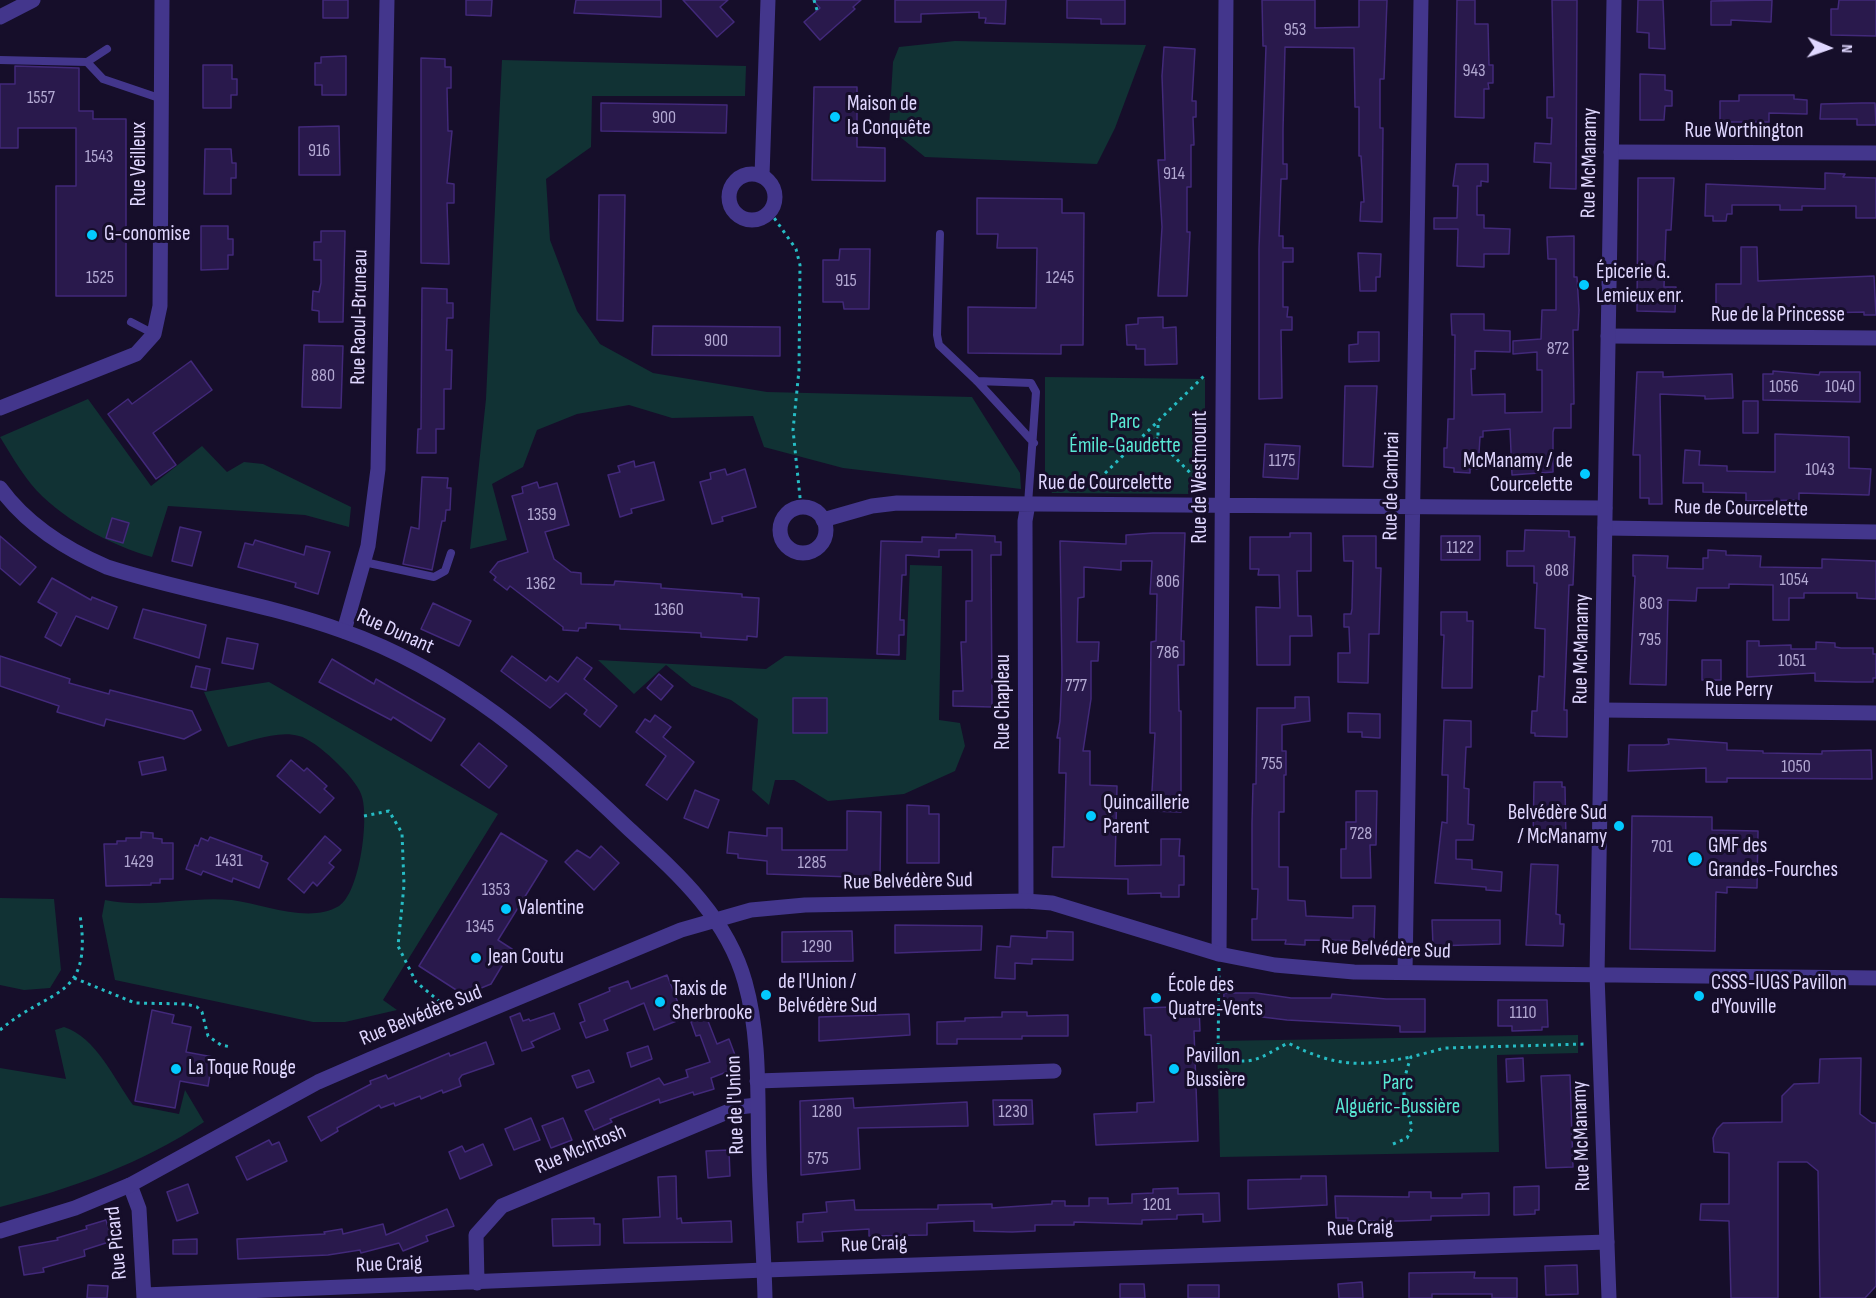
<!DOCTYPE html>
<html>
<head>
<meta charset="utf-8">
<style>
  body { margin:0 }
  #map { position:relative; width:1876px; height:1298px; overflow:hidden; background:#160e2a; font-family:"Sofia Sans Condensed",sans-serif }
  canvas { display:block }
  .north { position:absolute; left:1798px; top:18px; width:60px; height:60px; -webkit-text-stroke:4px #160e2a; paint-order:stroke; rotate:92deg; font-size:16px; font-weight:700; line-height:24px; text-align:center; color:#e0d7ff }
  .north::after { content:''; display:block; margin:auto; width:21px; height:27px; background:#e0d7ff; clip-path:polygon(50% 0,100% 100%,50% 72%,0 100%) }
</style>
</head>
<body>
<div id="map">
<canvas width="1876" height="1298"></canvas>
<div class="north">N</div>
</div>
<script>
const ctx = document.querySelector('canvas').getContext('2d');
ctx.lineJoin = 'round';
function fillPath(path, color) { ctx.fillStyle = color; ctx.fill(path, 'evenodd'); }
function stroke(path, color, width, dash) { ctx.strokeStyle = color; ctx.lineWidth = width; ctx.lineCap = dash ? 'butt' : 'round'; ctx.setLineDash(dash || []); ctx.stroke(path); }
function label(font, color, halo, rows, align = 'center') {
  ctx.font = font + ' "Sofia Sans Condensed",sans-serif'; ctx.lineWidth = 6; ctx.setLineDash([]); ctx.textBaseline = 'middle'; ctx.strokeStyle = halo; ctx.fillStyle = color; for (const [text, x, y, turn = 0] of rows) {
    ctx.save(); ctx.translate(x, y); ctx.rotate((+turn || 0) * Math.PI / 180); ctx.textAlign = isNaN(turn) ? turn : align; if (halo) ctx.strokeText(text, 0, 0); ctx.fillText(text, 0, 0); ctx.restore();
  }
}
fillPath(new Path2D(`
  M955 41 1146 45 1115 128 1097 164 925 157 889 128 893 62 899 47Z
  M502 60 746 66 745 96H592L591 147 546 179 550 240 577 311 600 344 653 373 767 392 972 397 1020 473 1021 489 843 468 764 447 753 416 672 418 629 405 577 414 537 430 523 467 492 484 507 540 470 549 486 399Z
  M1045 377 1205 379V481L1190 494 1052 493 1045 481Z
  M88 399 151 486 202 446 227 472 244 462 263 464 351 507 349 527 305 515 168 506 152 557C111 546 58 517 31 484 19 469 10 453 0 437Z
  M910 565 942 566 939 720 960 723 965 746 955 771 904 794 828 801 794 780H775L769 805 752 790 758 719 731 700 692 686 666 665 634 694 598 660 766 669 785 656 906 660Z
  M269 682 498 814 383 1000 397 1010 345 1022H313L115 980 102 916 105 900C148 909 188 896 232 900 263 904 309 924 339 906 360 893 370 815 361 794 355 777 316 740 299 736 277 730 249 742 228 747L204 692Z
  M0 898 54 899 61 970 50 988 24 990 0 985Z
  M64 1027C96 1037 114 1079 133 1105L179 1114 185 1090 204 1122C144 1163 70 1189 0 1207V1068L66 1079 55 1030Z
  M1578 1035V1053L1497 1055 1499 1152 1220 1157 1217 1041Z`), '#113234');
const building = new Path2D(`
  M323 0H348V18H323Z
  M466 0H492L491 16 466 15Z
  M576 0H661V17L574 13Z
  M683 0H728L720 7 734 22 717 37Z
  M813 0H861L853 7 855 9 820 40 804 22 820 8Z
  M895 0H1006L1005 24 985 23 986 18H979V12L921 14V22H895Z
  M1067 0H1125V24H1101V19L1067 18Z
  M1262 0H1315V28L1359 27V0H1387L1384 79H1380V128H1383L1382 222 1360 221 1361 202H1364L1361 156H1359V107H1355L1354 48 1285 47 1283 130V164H1287V179H1281L1279 236H1283V248H1293V262H1283V307H1288L1287 317H1292V330H1281L1282 398 1259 399V249L1266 46H1263Z
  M1457 0H1475V24H1488L1489 65H1493V83H1488L1489 89H1484V118L1455 117Z
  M1552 0H1577L1576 189 1550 188 1551 163 1534 162 1535 143 1551 144 1552 118H1547V97H1554Z
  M1638 0H1663L1665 49 1649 48V33L1637 32Z
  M1772 0 1771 22 1731 20V25H1711V1Z
  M1839 0H1876V36L1831 35V9H1838Z
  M1164 47 1195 49 1192 101H1196V117H1193L1194 145H1191V187H1187V232H1190L1187 296H1158L1162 227 1158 160H1165L1162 76Z
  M346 56V95H322V85H315V63H321V57Z
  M421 58 445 59V67H451V88H447L448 131H452L447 183 454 184V203H447L449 264 421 263Z
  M203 65H232V79H237V95H231V108H203Z
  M15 66 79 68V111H93V119H126V296H56V186H76V128H18V148H0V84H15Z
  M1640 74 1665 75V90L1672 91V106H1665L1664 120H1640Z
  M814 87H857V147L885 148V181L812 180Z
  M1739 95H1794V99L1807 100V114L1769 113V122H1720V101H1739Z
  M601 103 727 105 726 133 601 131Z
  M1862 103H1875L1876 125H1857V119H1820L1821 104Z
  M339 126 340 175H299V127Z
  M205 149H231L232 163H236V178H231V194H204Z
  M1456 164H1488V182L1481 181V186H1477V215H1484V228L1510 229 1509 254H1484V267L1457 266 1458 229H1434V218H1457L1458 186H1453Z
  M1825 173 1845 174 1843 177 1876 178V218H1856V206H1802V210H1780V205H1732V214H1727L1726 221H1713V216H1705L1706 184 1825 189Z
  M1638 178H1674L1671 230H1666L1664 287H1676L1675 312 1637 311Z
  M599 195H625L623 321 597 320Z
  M977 198 1062 199V213H1084L1083 345H1061V354L968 353V307L1036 308 1037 248H997L998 234H977Z
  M201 226H228V239H233V255H228V269L201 270Z
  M321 231H345L343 322H319V311L312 310 313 291 319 292 321 283V260H314V242H321Z
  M1574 236V277H1577L1579 310 1578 330H1573L1574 404H1571V428H1554L1553 432V472L1512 475 1510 429 1483 431V437H1480L1478 469H1470V473L1454 472V468L1444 467V448H1447L1448 419H1454L1455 335H1452L1451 314H1484V330L1510 331V352L1475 351V369H1471L1472 395 1505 394V413L1542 412V370H1537V352L1513 354V341L1541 339 1542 310H1556V259H1548L1547 237Z
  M1741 247H1757L1758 281 1874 276 1876 315H1864V312L1820 313V310L1716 313V284H1741Z
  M840 249H870L869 309H844L843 302H823V260H839Z
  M1358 253 1381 254 1380 277H1376V291H1360Z
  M422 288 447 289V303H453V318H447L446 350H452L451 389H444V429H436V453H417L418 429H421Z
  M1163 317V328L1176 327 1177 364 1145 365V349H1136V345H1127L1126 325 1138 324V318Z
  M653 326 780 327V356L652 355Z
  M1358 332H1379V361L1349 362V345L1358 344Z
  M304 345 343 346 341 408 302 407Z
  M191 361 212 390 153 433 176 465 156 479 108 414 128 399 132 404Z
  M1773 371 1819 375 1820 372H1860V402L1763 400V374H1773Z
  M1637 372H1663V377L1732 374 1733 398 1705 399V396L1660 394 1662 504H1649V498H1640V455H1633Z
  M1345 386H1377L1373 467 1343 466Z
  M1743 401H1758V433H1743Z
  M1775 434 1849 437V468L1871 469 1869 495 1799 493V500L1746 501V493L1703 492V483H1683L1685 450 1700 451 1699 465 1727 466V471L1775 472Z
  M1265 444 1300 446 1298 479 1263 477Z
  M634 461 635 467 654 462 664 500 631 509 632 513 620 517 608 475 620 472 618 466Z
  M725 469 727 475 745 469 756 507 722 517 723 521 712 524 700 482 711 479 710 473Z
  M422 477 448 478 447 488H451L450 510H446L445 521H442L432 570 403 564 411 527 419 529Z
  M537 482 539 488 557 483 569 525 545 532 554 559 571 572 581 573V584L614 585 615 581 661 584V588L742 594V597L759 598 757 637 747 636V640L701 637V633L620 629V625L586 623V628H579L578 631 563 630V627L510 586 507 590 494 580 496 577 490 572 498 562 528 552 512 496 523 493 522 487Z
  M112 518 129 523 123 543 106 538Z
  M180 527 201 532 192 566 172 561Z
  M1525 530 1569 531V537H1575L1573 585H1569L1564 710H1567V737L1535 736V733H1531L1532 711H1537L1539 676 1544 677 1545 629 1535 628 1537 583H1534V566H1507V551H1524Z
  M1153 533H1185L1181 641H1184V665H1178L1179 711H1181V812L1151 811 1155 733H1150L1151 642 1156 641 1157 594H1150L1152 561H1121V570L1084 567V597L1078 598 1077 642H1099L1098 661H1091V699L1083 751H1090V785L1117 786 1115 866 1161 865V839H1180L1179 856H1184V885H1179V897H1161V893L1128 894V879L1052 877 1053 847H1064L1066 773H1059L1060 738H1057L1060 721 1062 675 1060 541 1126 544V535Z
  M1290 533H1311V571H1297L1298 616H1311L1312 636H1290V665H1257L1256 607 1280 608 1279 575H1258L1259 569H1250V537H1290Z
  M956 534 995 536V542H1001V555H991L992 707 953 706V691H963L961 642H966V601H972V550H939V557L906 555V575H902L900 620H904V635H899V655L877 654 881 541 922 542V537L956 538Z
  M0 536 36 567 20 585 0 568Z
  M1343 536H1376V568H1381L1379 634H1369L1368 683 1338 682V653H1350L1349 627H1344V614H1351L1352 609 1353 561H1344Z
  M1441 536H1480V560H1441Z
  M255 540 304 555 306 546 330 552 318 594 295 587 296 583 238 567 245 543 253 545Z
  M1708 550 1726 551V555L1761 556 1760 567 1822 568V559L1876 561V599L1857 598V593H1804V598H1789V620H1773V585L1729 584V588H1697L1696 601 1668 600 1666 685 1630 684 1635 576H1633V555L1668 556 1667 568 1703 569V558H1708Z
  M52 578 91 600 92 597 117 607 108 629 76 616 61 646 45 637 57 613 38 602Z
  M433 603 471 621 459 646 421 629Z
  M143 609 206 625 199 658 134 638Z
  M1441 612H1467V621H1473L1472 688H1442L1444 635H1441Z
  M227 638 258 644 253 669 222 663Z
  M1747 641H1759V646L1791 645V649H1816V642L1835 643V647L1841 648H1873V654H1876V678H1873V682H1856L1815 681V673L1747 677Z
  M0 656 70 679 69 683 109 694 110 690 192 711 201 730 184 739 106 719 104 726 57 712 59 706 0 686Z
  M512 656 546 681 550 676 558 682 577 657 592 668 584 679 617 706 600 727 584 714 587 710 566 693 550 708 501 671Z
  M332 659 374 684 376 679 445 719 431 741 393 717 391 720 319 682Z
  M1702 660H1721V680H1702Z
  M196 666 210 669 206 690 191 687Z
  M659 674 673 686 661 700 647 688Z
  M1295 697H1309L1310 721 1282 725V751H1286V775H1284V812H1279V867H1288V900L1305 901 1306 916 1353 918V906H1375L1374 941 1305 940V945L1285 944 1286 940H1252V919H1257L1258 889H1252V823L1253 784H1256L1257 708H1295Z
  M793 698H827V733H793Z
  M1348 713 1380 714V738L1362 737V732H1348Z
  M655 715 671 727 663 737 694 762 667 800 646 785 666 756 636 732 645 719 650 722Z
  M1444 720 1471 721V747H1466L1464 788 1469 789 1468 824 1474 825 1473 840H1456V859L1472 860V869L1502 872 1501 891 1486 890V887L1435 883 1442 822 1447 823 1448 775H1442Z
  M1668 739 1727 743V750L1763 751V753L1822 754V751L1871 750 1872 779 1727 778V782H1706V768L1628 771 1629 745H1664L1669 744Z
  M479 743 507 766 489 788 461 765Z
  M163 757 166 770 142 775 139 762Z
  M291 760 304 771 307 768 327 786 324 789 334 798 320 813 277 776Z
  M1534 782H1562V787H1565L1566 841 1533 840Z
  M695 790 719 800 708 828 684 818Z
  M1356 791H1377L1376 845H1370L1371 878H1341V849H1346V822H1356Z
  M907 805 929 806V814H939V863H907Z
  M847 811 881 812 880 878 767 874V861L738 858V854L727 853 729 832 767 836V828H782V850H847Z
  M1632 816 1712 817V830L1758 831 1757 888 1727 887V893L1716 892 1715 951 1630 949Z
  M141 832 153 833V838L162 839V843H173V879H160V883H151V885L106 886 104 844H117V841H126V838H141Z
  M501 833 547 861 498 940 512 949 491 984 464 995 419 966Z
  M325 836 341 850 329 863 334 867 317 886 313 882 304 893 288 879Z
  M210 837 262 856 261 860 268 863 259 888 233 878 232 882 203 871 201 875 186 869 195 845 198 846 201 838 208 841Z
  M601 846 619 863 594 890 565 862 577 850 590 858Z
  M1531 864 1558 865 1556 914 1560 915V924H1564L1563 946 1526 945Z
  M1432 920H1500V944L1433 946Z
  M895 925 982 926 981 950 895 953Z
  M852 931 853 961 782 962V932Z
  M1047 931 1073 932V960L1032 959V964L1015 963V979L995 978 997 946 1010 947 1011 936 1047 938Z
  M667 975 684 1018 654 1030 644 1003 604 1020 608 1030 586 1038 580 1023 585 1021 579 1004 610 991 609 988 628 981 631 989Z
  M1224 993H1256L1291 998H1331L1332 994 1386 999H1425V1032H1400V1026L1287 1020 1254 1016V1013L1223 1011Z
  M1498 1000H1547L1548 1027H1542V1030L1512 1031V1026H1498Z
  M1199 1006 1200 1031H1194L1198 1141 1096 1145 1094 1114 1137 1112V1103L1154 1102 1151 1035H1145L1144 1008Z
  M152 1010 174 1015 172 1023 191 1027 186 1052 213 1057 208 1086 180 1081 175 1108 135 1101Z
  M1002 1012H1027V1016L1068 1015V1036H1022V1039H957V1044H937V1022L965 1021V1018L1002 1017Z
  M520 1013 523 1021 529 1019 530 1021 554 1013 560 1029 531 1042 534 1047 522 1051 510 1017Z
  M909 1014 910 1035 819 1041V1017Z
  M706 1016 717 1044 729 1039 735 1055 730 1057 734 1069 711 1078 714 1089 694 1095 693 1092 660 1103 659 1099 610 1119 612 1122 594 1130 585 1111 659 1078 664 1085 688 1077 686 1070 710 1062 700 1035 696 1036 691 1022Z
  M486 1042 494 1064 462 1075 459 1079 461 1086 443 1093 442 1090 421 1099 420 1096 395 1106 394 1103 381 1108 379 1105 337 1128 338 1131 321 1141 308 1117 371 1084 370 1081 386 1075 388 1079 449 1053 450 1056Z
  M648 1046 652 1059 631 1067 627 1053Z
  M1523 1058 1524 1081 1507 1082 1506 1059Z
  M1861 1058 1860 1114 1872 1123H1876V1286L1865 1298H1820L1818 1171 1807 1162H1778V1298H1731L1729 1221 1700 1220 1701 1204H1729V1153L1714 1152 1713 1138 1717 1129 1723 1123 1782 1122V1096L1794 1084 1819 1083 1820 1059Z
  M589 1070 594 1082 577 1088 572 1076Z
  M1570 1075 1573 1167 1546 1168 1541 1076Z
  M853 1098 854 1108 967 1102 968 1126 858 1128 860 1169 801 1175 800 1101Z
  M993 1100H1032L1033 1124 994 1125Z
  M531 1118 540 1140 514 1150 505 1129Z
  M563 1118 572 1140 551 1148 542 1126Z
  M269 1140 272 1145 279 1142 287 1161 247 1180 236 1157Z
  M483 1144 492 1165 460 1179 449 1152 462 1146 465 1152Z
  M729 1150 730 1176 708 1178 706 1151Z
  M676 1176 677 1219 681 1218 682 1223 731 1221 732 1242 624 1243 623 1219 660 1217 658 1177Z
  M1301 1176H1326L1327 1205 1248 1209V1180L1301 1179Z
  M188 1184 198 1213 177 1221 167 1192Z
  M1539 1186V1210H1535V1214L1514 1215V1187Z
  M1178 1188V1194H1182L1219 1193 1220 1221 1203 1222V1214L1177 1215V1219L1142 1220V1224L1074 1222V1225H1035V1231L1012 1232 974 1231V1221L927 1223V1235L869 1236V1229L822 1232 823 1241 798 1242 797 1222H803V1214L827 1212 826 1202 854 1200 855 1210 938 1209V1205L992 1204V1208L1052 1204V1201H1065V1206H1089V1198H1108V1204L1132 1203V1194L1153 1193V1189Z
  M1409 1192H1431V1198H1462V1194L1489 1193V1215L1431 1216V1220L1400 1221H1348V1218H1336L1335 1196 1409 1197Z
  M447 1209 454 1226 426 1236 428 1241 403 1251 399 1243 361 1253 360 1250 328 1255 238 1259 237 1239 325 1234 324 1232 342 1229 343 1234 383 1224 386 1235Z
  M594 1218V1224H600V1245L553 1246 552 1219Z
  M106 1220 112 1241 84 1250 85 1256 43 1268 44 1272 24 1275 19 1247 58 1240 57 1238 87 1229 86 1226Z
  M197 1239V1254H173V1240Z
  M1577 1265 1578 1294 1546 1295 1545 1266Z
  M1475 1272 1474 1278H1517V1298H1492V1294H1432V1298H1409V1273Z
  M1362 1282 1363 1298H1339L1338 1284Z
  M1120 1284H1144L1145 1298H1120Z
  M88 1285 108 1286 107 1298H87Z
  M1188 1285H1219V1298H1188Z`);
fillPath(building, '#29194c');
stroke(building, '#42297a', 1.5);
stroke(new Path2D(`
  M814 0 817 10
  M770 212 796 249 800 265 799 370 793 430 801 507
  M1156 438 1202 485
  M1138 441H1153L1158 436V421
  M1089 489 1206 374
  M364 816 389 811 402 833 404 885 398 946 416 982 451 1011
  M1219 968 1218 1057C1254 1066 1257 1059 1288 1043 1336 1067 1359 1067 1411 1057
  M74 978 135 1003 186 1004 197 1007 202 1012 208 1036 221 1045 231 1047
  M0 1030C50 987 93 1001 80 915
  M1393 1144 1407 1138 1412 1128C1404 1095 1399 1091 1411 1057L1445 1048 1586 1044`), '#26bcc4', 3, [3, 4.5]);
stroke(new Path2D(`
  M0 60 87 62 107 49
  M87 62 103 79 162 99
  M940 234 937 335 939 345 977 381 1034 443
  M131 322 154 334
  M977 381 1031 383 1036 392 1028 504
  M364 562 434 577 445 571 451 553`), '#43368c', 8);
stroke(new Path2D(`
  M0 17 33 0
  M1611 152 1876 153
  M729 197a23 23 0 1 1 46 0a23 23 0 1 1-46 0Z
  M762 176 768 0
  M1608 336 1876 338
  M0 408 136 354 154 334 160 306 162 0
  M780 530a23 23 0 1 1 46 0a23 23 0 1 1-46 0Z
  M823 520 872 506 897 503 1605 508
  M1605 528 1876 532
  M344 631 368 546 378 469 387 0
  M1602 710 1876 713
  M1026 901 1025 521 1028 504
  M1219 954 1226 0
  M1405 972 1421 0
  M757 1081 1054 1071
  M130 1185 139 1209 144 1298
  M477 1283 476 1235 502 1206 739 1107 757 1105
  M144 1295 765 1270 1607 1242`), '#43368c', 15);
stroke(new Path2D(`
  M0 488C27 525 65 549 107 567 184 592 266 603 343 631 457 671 543 747 629 829 677 873 727 917 745 982 761 1039 757 1100 759 1159 760 1205 764 1252 765 1298
  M0 1231 75 1208 130 1185 318 1082 371 1059 681 930 751 910 805 905 1026 901 1052 903 1219 954 1275 965 1354 972 1876 978
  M1609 1298 1597 975 1614 0`), '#43368c', 15);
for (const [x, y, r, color] of [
  [835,117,6,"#03caff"],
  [92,235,6,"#03caff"],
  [1584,285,6,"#03caff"],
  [1585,474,6,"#03caff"],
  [1091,816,6,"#03caff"],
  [1619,826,6,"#03caff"],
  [1695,859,8,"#03caff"],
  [506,909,6,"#03caff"],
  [476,958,6,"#03caff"],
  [766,995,6,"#03caff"],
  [1699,996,6,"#03caff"],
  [1156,998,6,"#03caff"],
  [660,1002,6,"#03caff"],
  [176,1069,6,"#03caff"],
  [1174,1069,6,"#03caff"]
]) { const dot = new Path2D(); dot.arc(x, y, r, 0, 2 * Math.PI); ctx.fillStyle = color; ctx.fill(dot); stroke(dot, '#160e2a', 2); }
label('18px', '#b2a8d2', null, [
  ["953",1295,30],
  ["943",1474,71],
  ["1557",41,98],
  ["900",664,118],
  ["916",319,151],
  ["1543",99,157],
  ["914",1174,174],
  ["1525",100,278],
  ["1245",1060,278],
  ["915",846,281],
  ["900",716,341],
  ["872",1558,349],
  ["880",323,376],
  ["1056",1784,387],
  ["1040",1840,387],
  ["1175",1282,461],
  ["1043",1820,470],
  ["1359",542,515],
  ["1122",1460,548],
  ["808",1557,571],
  ["1054",1794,580],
  ["806",1168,582],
  ["1362",541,584],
  ["803",1651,604],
  ["1360",669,610],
  ["795",1650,640],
  ["786",1168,653],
  ["1051",1792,661],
  ["777",1076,686],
  ["755",1272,764],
  ["1050",1796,767],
  ["728",1361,834],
  ["701",1662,847],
  ["1431",229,861],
  ["1429",139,862],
  ["1285",812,863],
  ["1353",496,890],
  ["1345",480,927],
  ["1290",817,947],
  ["1110",1523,1013],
  ["1280",827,1112],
  ["1230",1013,1112],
  ["575",818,1159],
  ["1201",1157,1205]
]);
label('21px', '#e0d7ff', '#160e2a', [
  ["Maison de",847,105],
  ["la Conquête",847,129],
  ["G-conomise",104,235],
  ["Épicerie G.",1596,273],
  ["Lemieux enr.",1596,297],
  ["McManamy / de",1573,462,"right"],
  ["Courcelette",1573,486,"right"],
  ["Quincaillerie",1103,804],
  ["Parent",1103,828],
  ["Belvédère Sud",1607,814,"right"],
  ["/ McManamy",1607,838,"right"],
  ["GMF des",1708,847],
  ["Grandes-Fourches",1708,871],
  ["Valentine",518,909],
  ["Jean Coutu",488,958],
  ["de l'Union /",778,983],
  ["Belvédère Sud",778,1007],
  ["CSSS-IUGS Pavillon",1711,984],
  ["d'Youville",1711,1008],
  ["École des",1168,986],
  ["Quatre-Vents",1168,1010],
  ["Taxis de",672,990],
  ["Sherbrooke",672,1014],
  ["Pavillon",1186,1057],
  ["Bussière",1186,1081],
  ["La Toque Rouge",188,1069]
], 'left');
label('21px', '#e0d7ff', '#160e2a', [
  ["Rue Worthington",1744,132],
  ["Rue McManamy",1590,163,-89],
  ["Rue Veilleux",140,164,-90],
  ["Rue de la Princesse",1778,316],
  ["Rue Raoul-Bruneau",360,317,-89],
  ["Rue de Westmount",1201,477,-90],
  ["Rue de Courcelette",1105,484],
  ["Rue de Cambrai",1392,486,-89],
  ["Rue de Courcelette",1741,509,1],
  ["Rue Dunant",395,632,24],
  ["Rue McManamy",1582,649,-89],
  ["Rue Perry",1739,691],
  ["Rue Chapleau",1004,702,-90],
  ["Rue Belvédère Sud",908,882,-1],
  ["Rue Belvédère Sud",1386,950,2],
  ["Rue Belvédère Sud",421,1016,-22],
  ["Rue de l'Union",736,1105,-92],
  ["Rue McManamy",1582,1136,-92],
  ["Rue McIntosh",581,1150,-23],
  ["Rue Craig",1360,1229,-2],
  ["Rue Picard",117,1243,-96],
  ["Rue Craig",874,1245,-2],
  ["Rue Craig",389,1265,-2]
]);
label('21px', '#59e9d5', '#160e2a', [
  ["Parc",1125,423],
  ["Émile-Gaudette",1125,447],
  ["Parc",1398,1084],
  ["Alguéric-Bussière",1398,1108]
]);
</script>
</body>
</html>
